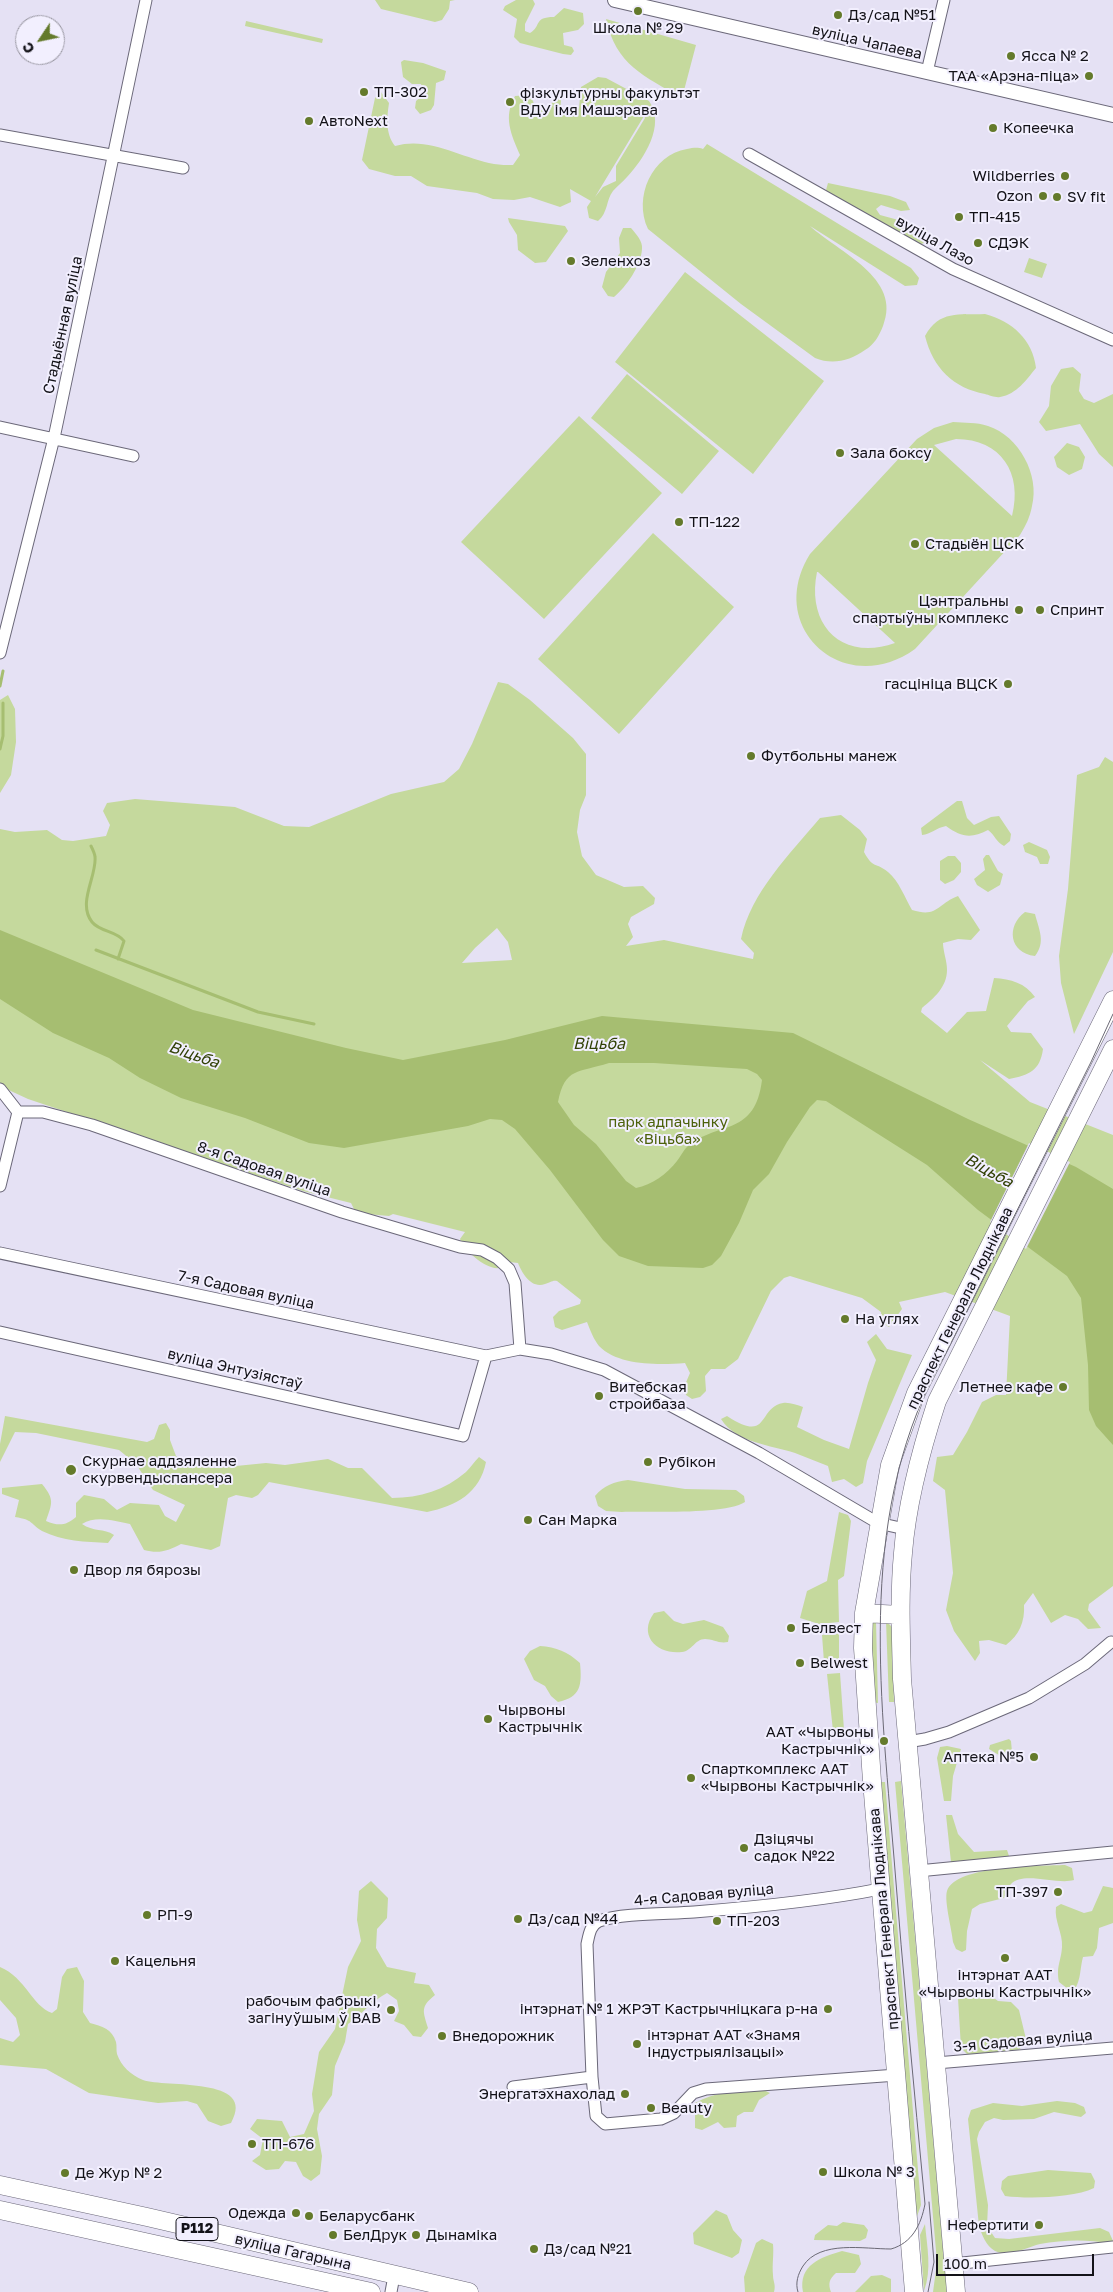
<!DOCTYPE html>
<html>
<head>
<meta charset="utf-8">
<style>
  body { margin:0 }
  #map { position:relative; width:1113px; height:2292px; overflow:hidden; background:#e5e1f4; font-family:"Golos Text",sans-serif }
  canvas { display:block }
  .north { position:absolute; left:15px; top:15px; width:50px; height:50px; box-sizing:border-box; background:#f2effe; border:1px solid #9997a2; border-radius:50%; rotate:236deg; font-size:14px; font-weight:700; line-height:20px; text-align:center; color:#131218 }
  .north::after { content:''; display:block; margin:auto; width:18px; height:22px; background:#647a2b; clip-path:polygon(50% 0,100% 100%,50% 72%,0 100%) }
  .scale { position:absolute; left:936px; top:2254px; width:158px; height:22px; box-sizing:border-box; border:2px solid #131218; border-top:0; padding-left:6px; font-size:15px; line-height:18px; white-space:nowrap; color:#131218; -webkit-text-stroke:4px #f2effe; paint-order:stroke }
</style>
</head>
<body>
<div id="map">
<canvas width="1113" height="2292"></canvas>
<div class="north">С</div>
<div class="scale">100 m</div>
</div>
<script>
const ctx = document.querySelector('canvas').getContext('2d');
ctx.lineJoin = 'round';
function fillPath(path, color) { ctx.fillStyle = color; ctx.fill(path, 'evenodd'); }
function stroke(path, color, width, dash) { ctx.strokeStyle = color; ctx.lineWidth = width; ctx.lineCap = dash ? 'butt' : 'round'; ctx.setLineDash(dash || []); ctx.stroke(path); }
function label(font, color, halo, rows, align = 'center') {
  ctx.font = font + ' "Golos Text",sans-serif'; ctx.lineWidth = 4; ctx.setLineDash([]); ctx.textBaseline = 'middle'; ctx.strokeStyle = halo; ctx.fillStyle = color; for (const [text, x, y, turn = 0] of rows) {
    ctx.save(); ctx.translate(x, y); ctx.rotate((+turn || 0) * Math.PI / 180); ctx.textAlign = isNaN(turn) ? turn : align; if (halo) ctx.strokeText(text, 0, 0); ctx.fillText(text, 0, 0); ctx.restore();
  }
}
fillPath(new Path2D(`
  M375 0H455L450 1 449 9 442 20 435 22 381 9Z
  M516 0H533L535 4 525 24V31L530 33C542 26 533 17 554 17L564 8 583 13 584 24 578 30 563 33 564 45 572 47 574 51 571 55 563 54 520 43 514 37 517 19 503 10 505 6Z
  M606 19 696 45 682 98C644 76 616 65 606 19Z
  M246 21 323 39 322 43 245 26Z
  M404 60 423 63 446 71 444 80 436 83 434 105 431 110 420 114 415 108 416 101 424 94 421 84H412L403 77 401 62Z
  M598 77 606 78 649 101C666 125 644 159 627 177 623 182 617 186 613 191 606 200 608 213 598 221L589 218 587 207 591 201 570 189 571 202 560 207 530 197 514 200 493 199 477 193 427 186 411 176H395L369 169 362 160 375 98 381 92 389 103C387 117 385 133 395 146 429 136 461 158 494 164 500 165 507 165 513 165L520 155C511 134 503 117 515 96L528 95 533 101 536 111 546 109 557 97 561 100 560 113 570 115 579 108 581 87ZM644 116 645 118 616 166V181L603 187 595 197Z
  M707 144 911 268 919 278 917 285 905 286 810 226C838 252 903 278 883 326 879 336 874 345 865 350 850 361 832 365 815 358L741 304 648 229C633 197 652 155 687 149 693 148 697 147 703 149Z
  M828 183 890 196 906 202 910 210 901 211 881 205 876 209 880 215 913 224 928 231 927 241 918 246 828 195 826 190Z
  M508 218 565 226 568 231 546 262 535 263 518 250 517 235 509 222Z
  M623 228H631C636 234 643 241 642 249 641 266 626 287 614 297L608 296 602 287 606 272 620 253 619 238Z
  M1029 258 1047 264 1042 278 1024 272Z
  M685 272 824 381 753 474 615 362Z
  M985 314C1012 321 1033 340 1036 368 1026 380 1017 394 1000 397 996 398 989 395 985 394 953 388 933 368 925 336 939 310 959 315 985 314Z
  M1073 367 1081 374 1079 391 1084 399 1094 403 1113 394V467L1099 454 1080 424 1046 431 1039 422 1049 406 1051 386 1061 369Z
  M627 374 719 451 682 494 591 418Z
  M579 416 662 493 544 619 461 542Z
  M953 422C965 423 976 422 988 426 1019 436 1040 475 1032 506 1030 517 1026 525 1020 535L915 649C844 700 764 627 810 554L917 439 934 428ZM956 439C1001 439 1023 473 1012 516L934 445ZM817 572H818L895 643C842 662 806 625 817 572Z
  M1067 443 1079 447 1085 457 1082 469 1069 475 1057 467 1054 457Z
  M653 533 734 607 619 734 538 659Z
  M498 682 508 684 530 700 573 738 586 754V795L580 810 577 832 582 856 596 875 624 887 643 886 655 898 654 904 631 917 628 924 633 937 626 946 664 940 753 959 754 953 741 939C751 892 790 854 820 818L841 815 860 830 867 839 864 852C873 869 876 862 888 872 899 881 905 898 912 910 938 918 937 904 958 896L980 930 971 940 958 939 943 943C943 951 947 961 947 970 947 987 934 998 922 1008L921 1012 947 1033 967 1012 986 1011 994 978C1011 979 1025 983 1035 997L1028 1001 1007 1026 1011 1032 1031 1033 1043 1049C1040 1071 1029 1075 1009 1079L980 1060 1030 1102 1113 1135V1586L1089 1604 1088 1610 1101 1628 1088 1629 1078 1619 1065 1615 1051 1623 1033 1593 1024 1605C1025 1622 1019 1635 1006 1645L989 1640 979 1641 980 1653 975 1661 954 1631 946 1610 953 1573 945 1490 933 1481 937 1457 953 1455 967 1432 982 1402 996 1395H1006L1010 1316 945 1292 899 1302 902 1309 889 1327 882 1323 881 1312 862 1298 790 1276 784 1278 771 1291 738 1359 725 1369H711L705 1376 706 1391 700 1397 692 1399 686 1395 684 1387 690 1373 685 1363C660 1365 618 1366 599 1346 594 1340 590 1330 587 1322L562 1330 555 1327 553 1317 559 1311 580 1304 581 1300 557 1281C552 1280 550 1283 545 1284 531 1289 522 1273 518 1263L509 1262C506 1264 502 1267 499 1268 486 1270 464 1250 460 1239L465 1232 393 1214 389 1216 356 1213 351 1203 303 1191 28 1099 0 1086V829L15 832 47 830 62 840 73 841 106 836 110 825 103 811 107 803 135 799 235 807 284 826 309 827 391 794 444 782 459 769 472 744ZM497 928 508 942 512 960 462 963 475 948Z
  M8 695 15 709 16 742 11 775 0 793V700Z
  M1105 757 1113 762V952L1074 1034 1061 983 1059 956 1068 889 1077 775 1099 767Z
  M957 801H962L967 818 974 825 991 817 999 816 1011 834 1010 841 1004 846C996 842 995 835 988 830 971 839 961 837 946 826 936 828 931 834 922 835L921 828Z
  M1029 842 1047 850 1050 857 1048 864H1040L1037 857 1025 852 1023 845Z
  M986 855H989L998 871 1003 874 1000 885 988 892 977 885 974 879 985 870 983 859Z
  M948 856H955L961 863V872L954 880 945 884 940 880V861Z
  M1025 912 1035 914C1039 930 1046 942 1035 956 1009 953 1006 926 1025 912Z
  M876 1334 887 1349 912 1355 867 1461 863 1483 856 1487 844 1479 832 1482 828 1466C817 1462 806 1457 795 1453 771 1445 736 1443 721 1419L727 1416C770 1444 757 1408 783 1403 789 1402 797 1405 803 1407L797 1427 824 1440 849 1449 868 1383 876 1360 867 1342Z
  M5 1416 147 1442 154 1439 159 1425 166 1423 170 1430V1440L176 1456 194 1466 216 1468 266 1463 285 1465 328 1459 348 1468H362L392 1498C420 1498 445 1490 466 1472 471 1467 474 1462 479 1457L486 1462C480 1493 456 1506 427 1512L269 1482 258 1495 252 1498 236 1495 228 1498 220 1546 211 1550 181 1544C168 1551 159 1554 144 1550L130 1524C115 1521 96 1515 82 1524 93 1532 104 1528 114 1535L108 1543C86 1542 62 1541 42 1531 29 1523 34 1520 15 1517L19 1500 2 1494V1488L42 1484C55 1500 52 1503 46 1521 58 1526 66 1526 76 1517V1503L84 1495 104 1499 117 1510 130 1503 159 1505 165 1516 176 1522 185 1505 153 1490 136 1464 119 1450 36 1433 15 1432 0 1462V1444Z
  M628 1480 685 1489 736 1490 744 1496 745 1502C726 1515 648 1511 622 1512L606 1511 598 1506 595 1496C604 1485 614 1482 628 1480Z
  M839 1512 848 1515 851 1521 844 1576 838 1580 839 1622 819 1624 800 1618 807 1591 827 1581Z
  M664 1611 674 1621 683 1624 704 1620 723 1627 729 1636 728 1642C719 1644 713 1639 705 1639 695 1639 692 1651 682 1652 658 1655 637 1636 654 1613Z
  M876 1621 878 1703 872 1702V1624Z
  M886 1621 892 1627 894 1702H889Z
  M839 1633V1661L824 1662 822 1635Z
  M540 1646C556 1647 568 1652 580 1663 582 1685 581 1697 558 1702L551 1696 545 1686 534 1680 524 1659 530 1651Z
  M840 1673 844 1730 833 1731 827 1674Z
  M1009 1739 1011 1741 1012 1752 1010 1756 1002 1757 989 1749 990 1745Z
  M947 1746 961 1749 953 1776 951 1801H944L937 1758 940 1747Z
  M901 1781 947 2292H933L937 2262 895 1782Z
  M880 1782H885L921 2205 916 2219Z
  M946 1815H952L958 1834 974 1852 1007 1850 1009 1856 1004 1859 958 1866 951 1862Z
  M1065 1865 1072 1868 1074 1880C1057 1885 1023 1871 1011 1884 1008 1887 1006 1894 1004 1898L980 1904 972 1909 967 1931 966 1950 962 1952 956 1949 953 1942C952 1930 944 1901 947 1891 955 1865 1041 1866 1065 1865Z
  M371 1881 388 1898 387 1918 377 1929 376 1948 387 1967 416 1973 414 1983 429 1985 435 1995C420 2007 423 2011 428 2028L421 2037 413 2036 404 2025 394 2021 399 2011 397 2000 387 1993C372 2001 362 2014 348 2024L345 2042 335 2066 332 2095 319 2114 317 2129 322 2156 320 2174 311 2181 303 2176 296 2162 285 2161 279 2169 266 2170 252 2161 260 2155 263 2139 250 2129 257 2119 282 2121 290 2137 304 2134 314 2111 312 2094 319 2052 335 2029 348 1967 361 1941 357 1920 359 1891Z
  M1103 1886 1113 1888V1923L1099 1928 1097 1948 1093 1956 1083 1957C1080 1968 1081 1979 1075 1989H1068L1059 1982C1056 1966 1061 1962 1062 1947 1063 1933 1054 1921 1056 1907L1061 1904 1084 1913 1092 1911Z
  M0 1967C26 1978 32 2006 52 2013L57 2009 62 1977 67 1969 77 1967 84 1981 83 2012 90 2023C102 2026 112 2029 116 2042 117 2046 116 2050 117 2054 121 2066 131 2075 143 2080 165 2088 258 2076 231 2123L221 2126 208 2121 197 2104 187 2101 158 2103 89 2093 46 2069 0 2065V2038L13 2042 20 2035 16 2018 0 2000Z
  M973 1989H982L998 2001 1011 2002 1019 2010 1026 2039 1022 2047 1016 2052 969 2056 961 2048 958 1998Z
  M759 2088 770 2093 759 2100 753 2112H744L737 2116 736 2127 724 2128 718 2122 702 2130 695 2128V2103C715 2092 738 2090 759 2088Z
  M1057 2101 1075 2103 1084 2107 1086 2113 1081 2117 1054 2112 1034 2119 1003 2120 994 2118 985 2122 979 2132 977 2139 988 2205 987 2226 995 2238 1009 2239 1100 2228 1109 2232 1113 2241 1110 2244C1088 2239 1063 2240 1040 2244 1027 2247 1009 2258 995 2251 986 2246 982 2235 979 2226L968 2119 971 2110 993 2103 1022 2106Z
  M1048 2170 1091 2173 1095 2181 1094 2188C1073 2198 1028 2199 1005 2196L1001 2189 1002 2181 1008 2176Z
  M716 2210 727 2215 733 2230 742 2240 739 2253 732 2258 694 2244 693 2233Z
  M843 2222 864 2225 868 2230 866 2238 860 2241 814 2240 815 2235 828 2225 837 2226Z
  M925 2224C927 2247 932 2269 924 2291L920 2235Z
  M762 2239 773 2244C774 2255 772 2264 773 2275 773 2282 776 2284 774 2292H745L744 2277 756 2243Z
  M842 2251 859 2255 861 2264 855 2273H836C829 2279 828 2284 831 2292H803C798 2265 821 2257 842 2251Z
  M882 2275 891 2279V2292H855L871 2276Z`), '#c5d99d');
fillPath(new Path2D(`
  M0 930 193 1010 346 1048 403 1060 505 1040 602 1016 793 1033 968 1119 1076 1167 1113 1189V1445L1096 1426 1089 1410 1088 1365 1081 1298 1067 1276 978 1210 927 1165 826 1101 817 1100 810 1107 787 1142 769 1174 753 1190 739 1223 721 1256 712 1265 703 1268 648 1266 619 1256 603 1240 550 1170 515 1129 502 1120 490 1119 468 1126 344 1148 309 1143 245 1118 181 1098 140 1078 109 1058 53 1033 0 999ZM609 1063H654L747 1069 757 1074 762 1080C755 1136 720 1121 689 1145 684 1149 681 1156 677 1161 667 1174 652 1185 636 1188L626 1181 596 1144 574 1125 558 1102C565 1067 578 1073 609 1063Z`), '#a6be71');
fillPath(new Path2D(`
  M1029 1143 1070 1162 1026 1249 990 1222Z`), '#e5e1f4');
stroke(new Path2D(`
  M0 686 3 671
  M0 749 3 736V703
  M91 846C93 850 95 854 95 857 97 876 77 903 92 922 100 932 117 931 124 941L118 959
  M96 950 258 1012 314 1024`), '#a6be71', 3);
const minor = new Path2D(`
  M927 72 944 0
  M0 135 183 168
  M749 154 953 269 1113 340
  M0 427 133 456
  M0 653 54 438 146 0
  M0 1089 18 1112
  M18 1112H43L92 1125 342 1212 460 1247 482 1250 497 1258 509 1269 515 1283 520 1349
  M0 1186 18 1112
  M0 1253 486 1356 520 1349 551 1354 604 1370 759 1453 878 1523 905 1529
  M0 1332 463 1436 486 1356
  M907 1742 925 1739 949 1732 1029 1698 1085 1664 1111 1642
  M918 1871 1113 1852
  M936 2063 1113 2048
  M592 2077 587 1944C589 1935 590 1925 599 1921 622 1913 669 1914 694 1912 756 1907 820 1901 880 1889
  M513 2087 592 2077 596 2116 605 2124 661 2119 674 2113 693 2093 706 2089 897 2075
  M953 2264 1113 2247
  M391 2292 394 2276`);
const tertiary = new Path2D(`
  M615 0 1113 115`);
const primary = new Path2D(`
  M864 1613 900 1615
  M0 2185 147 2217 469 2292
  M0 2210 371 2292
  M914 2292 872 1781 863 1648 864 1613 890 1465 916 1393 1113 1000
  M956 2292 902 1679C901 1637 899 1595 903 1553 907 1501 921 1450 937 1401L1113 1049`);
stroke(minor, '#6b6879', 13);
stroke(tertiary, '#6b6879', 16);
stroke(primary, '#6b6879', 19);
stroke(minor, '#fff', 11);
stroke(tertiary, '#fff', 14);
stroke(primary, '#fff', 18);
stroke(new Path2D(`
  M798 2292C795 2283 798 2274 803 2266 820 2240 864 2249 891 2249 912 2243 921 2225 925 2204 914 2089 903 1974 894 1858 880 1688 856 1507 946 1353L1091 1062 1113 1014
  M928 2292 934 2262 929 2202`), '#6b6975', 1);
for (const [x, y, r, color] of [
  [638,11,5,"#647a2b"],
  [838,15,5,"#647a2b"],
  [1011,56,5,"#647a2b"],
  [1089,76,5,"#647a2b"],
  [364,92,5,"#647a2b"],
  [510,102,5,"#647a2b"],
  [309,121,5,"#647a2b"],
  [993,128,5,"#647a2b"],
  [1065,176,5,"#647a2b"],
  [1043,196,5,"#647a2b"],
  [1057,197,5,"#647a2b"],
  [959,217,5,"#647a2b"],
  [978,243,5,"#647a2b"],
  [571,261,5,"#647a2b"],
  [840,453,5,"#647a2b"],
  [679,522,5,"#647a2b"],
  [915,544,5,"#647a2b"],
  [1019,610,5,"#647a2b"],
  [1040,610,5,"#647a2b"],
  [1008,684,5,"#647a2b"],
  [751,756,5,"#647a2b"],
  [845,1319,5,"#647a2b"],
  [1063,1387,5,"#647a2b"],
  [599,1396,5,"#647a2b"],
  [648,1462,5,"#647a2b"],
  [71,1470,6,"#647a2b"],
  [528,1520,5,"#647a2b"],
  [74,1570,5,"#647a2b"],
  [791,1628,5,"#647a2b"],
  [800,1663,5,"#647a2b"],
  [488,1719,5,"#647a2b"],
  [884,1741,5,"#647a2b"],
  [1034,1757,5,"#647a2b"],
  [691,1778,5,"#647a2b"],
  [744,1848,5,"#647a2b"],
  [1058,1892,5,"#647a2b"],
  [147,1915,5,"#647a2b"],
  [518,1919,5,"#647a2b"],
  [717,1921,5,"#647a2b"],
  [1005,1958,5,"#647a2b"],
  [115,1961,5,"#647a2b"],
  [828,2009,5,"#647a2b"],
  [391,2010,5,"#647a2b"],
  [442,2036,5,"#647a2b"],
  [637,2044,5,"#647a2b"],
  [625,2094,5,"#647a2b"],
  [651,2108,5,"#647a2b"],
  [252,2144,5,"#647a2b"],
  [823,2172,5,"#647a2b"],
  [65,2173,5,"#647a2b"],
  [296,2213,5,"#647a2b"],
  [309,2216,5,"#647a2b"],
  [1039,2225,5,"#647a2b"],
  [333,2235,5,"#647a2b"],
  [416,2235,5,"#647a2b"],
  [534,2249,5,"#647a2b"]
]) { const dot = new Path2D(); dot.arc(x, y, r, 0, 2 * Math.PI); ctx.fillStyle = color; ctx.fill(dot); stroke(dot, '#f2effe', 2); }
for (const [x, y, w] of [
  [197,2229,42]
]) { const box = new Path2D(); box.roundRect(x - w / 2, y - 11.5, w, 23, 4); ctx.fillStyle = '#f2effe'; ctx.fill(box); stroke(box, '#131218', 1); }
label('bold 14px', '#131218', null, [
  ["Р112",197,2229]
]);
label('15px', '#131218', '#f2effe', [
  ["Дз/сад №51",848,15],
  ["Школа № 29",638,28,"center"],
  ["Ясса № 2",1021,56],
  ["ТАА «Арэна-піца»",1079,76,"right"],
  ["ТП-302",374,92],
  ["фізкультурны факультэт",520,93],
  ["ВДУ імя Машэрава",520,110],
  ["АвтоNext",319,121],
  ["Копеечка",1003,128],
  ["Wildberries",1055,176,"right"],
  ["Ozon",1033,196,"right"],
  ["SV fit",1067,197],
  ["ТП-415",969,217],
  ["СДЭК",988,243],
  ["Зеленхоз",581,261],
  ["Зала боксу",850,453],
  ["ТП-122",689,522],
  ["Стадыён ЦСК",925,544],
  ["Цэнтральны",1009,601,"right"],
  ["спартыўны комплекс",1009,618,"right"],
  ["Спринт",1050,610],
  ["гасцініца ВЦСК",998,684,"right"],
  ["Футбольны манеж",761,756],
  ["На углях",855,1319],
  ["Витебская",609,1387],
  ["стройбаза",609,1404],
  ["Летнее кафе",1053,1387,"right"],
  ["Скурнае аддзяленне",82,1461],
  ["скурвендыспансера",82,1478],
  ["Рубікон",658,1462],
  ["Сан Марка",538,1520],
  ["Двор ля бярозы",84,1570],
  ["Белвест",801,1628],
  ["Belwest",810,1663],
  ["Чырвоны",498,1710],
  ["Кастрычнік",498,1727],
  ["ААТ «Чырвоны",874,1732,"right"],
  ["Кастрычнік»",874,1749,"right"],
  ["Аптека №5",1024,1757,"right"],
  ["Спарткомплекс ААТ",701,1769],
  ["«Чырвоны Кастрычнік»",701,1786],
  ["Дзіцячы",754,1839],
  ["садок №22",754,1856],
  ["ТП-397",1048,1892,"right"],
  ["РП-9",157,1915],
  ["Дз/сад №44",528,1919],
  ["ТП-203",727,1921],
  ["Кацельня",125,1961],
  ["інтэрнат ААТ",1005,1975,"center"],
  ["«Чырвоны Кастрычнік»",1005,1992,"center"],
  ["рабочым фабрыкі,",381,2001,"right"],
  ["загінуўшым ў ВАВ",381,2018,"right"],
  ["інтэрнат № 1 ЖРЭТ Кастрычніцкага р-на",818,2009,"right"],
  ["інтэрнат ААТ «Знамя",647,2035],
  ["Індустрыялізацыі»",647,2052],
  ["Внедорожник",452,2036],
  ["Энергатэхнахолад",615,2094,"right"],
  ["Beauty",661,2108],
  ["ТП-676",262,2144],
  ["Школа № 3",833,2172],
  ["Де Жур № 2",75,2173],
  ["Одежда",286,2213,"right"],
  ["Беларусбанк",319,2216],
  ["Нефертити",1029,2225,"right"],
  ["БелДрук",343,2235],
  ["Дынаміка",426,2235],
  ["Дз/сад №21",544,2249]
], 'left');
label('15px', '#131218', '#f2effe', [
  ["вуліца Чапаева",867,42,13],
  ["вуліца Лазо",935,241,29],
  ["Стадыённая вуліца",63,325,-78],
  ["8-я Садовая вуліца",264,1169,19],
  ["7-я Садовая вуліца",246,1290,12],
  ["праспект Генерала Люднікава",960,1308,-64],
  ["вуліца Энтузіястаў",235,1369,13],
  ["4-я Садовая вуліца",704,1895,-5],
  ["праспект Генерала Люднікава",884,1919,-95],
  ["3-я Садовая вуліца",1023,2041,-5],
  ["вуліца Гагарына",293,2252,13]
]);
label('15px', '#4c610a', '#f2effe', [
  ["парк адпачынку",668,1122],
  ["«Віцьба»",668,1139]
]);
label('italic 16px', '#324106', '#f2effe', [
  ["Віцьба",599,1044],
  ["Віцьба",194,1055,19],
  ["Віцьба",989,1171,29]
]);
</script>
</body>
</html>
